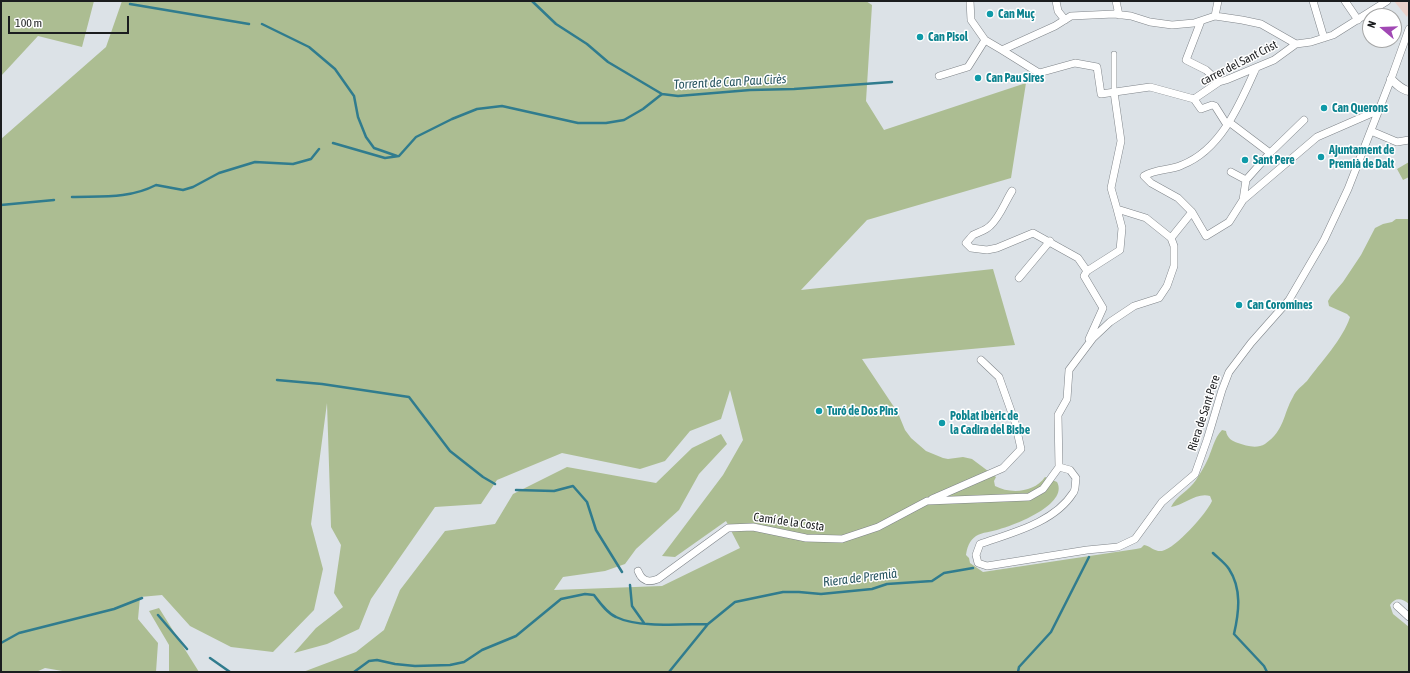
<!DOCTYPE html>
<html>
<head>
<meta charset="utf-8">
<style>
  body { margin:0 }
  #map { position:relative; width:1410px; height:673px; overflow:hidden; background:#dce2e7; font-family:"Asap Condensed",sans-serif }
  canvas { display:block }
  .frame { position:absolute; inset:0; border:2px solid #1b1d1f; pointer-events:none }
  .north { position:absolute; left:1362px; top:8px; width:40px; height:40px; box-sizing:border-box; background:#fff; border:1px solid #a4a5a5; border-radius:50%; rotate:289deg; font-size:11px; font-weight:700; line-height:16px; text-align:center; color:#1b1d1f }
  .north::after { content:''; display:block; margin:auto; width:14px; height:18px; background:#a148b4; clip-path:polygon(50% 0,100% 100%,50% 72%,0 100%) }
  .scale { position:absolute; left:8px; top:16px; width:121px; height:18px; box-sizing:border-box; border:2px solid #1b1d1f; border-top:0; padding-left:5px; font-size:12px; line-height:14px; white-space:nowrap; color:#1b1d1f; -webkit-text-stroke:3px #fff; paint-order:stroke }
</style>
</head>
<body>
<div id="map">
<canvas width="1410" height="673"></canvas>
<div class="frame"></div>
<div class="north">N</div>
<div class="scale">100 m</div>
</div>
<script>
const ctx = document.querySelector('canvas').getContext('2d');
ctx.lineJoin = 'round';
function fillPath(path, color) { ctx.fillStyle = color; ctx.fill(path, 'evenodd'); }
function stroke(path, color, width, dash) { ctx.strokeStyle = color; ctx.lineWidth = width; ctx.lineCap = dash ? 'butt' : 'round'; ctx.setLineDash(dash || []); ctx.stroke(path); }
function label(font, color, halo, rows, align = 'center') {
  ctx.font = font + ' "Asap Condensed",sans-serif'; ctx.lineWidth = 3; ctx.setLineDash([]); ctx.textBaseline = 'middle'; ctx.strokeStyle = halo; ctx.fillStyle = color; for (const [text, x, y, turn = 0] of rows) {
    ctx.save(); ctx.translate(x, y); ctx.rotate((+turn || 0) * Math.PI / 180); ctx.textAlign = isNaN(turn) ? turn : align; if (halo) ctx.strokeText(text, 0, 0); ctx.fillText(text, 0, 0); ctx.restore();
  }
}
fillPath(new Path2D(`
  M1394 1H1409V12L1407 17Z`), '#ead1ca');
fillPath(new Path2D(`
  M1 1H94L82 47 38 36 1 76Z
  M122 1H866L872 5 866 101 884 130 1026 83 1011 178 867 220 801 290 993 269 1015 345 862 359 898 413 905 430 911 438 926 451 943 458 948 459 963 457 972 459 996 477 994 481 995 486C1010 494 1034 493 1045 477L1057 482C1069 504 1015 525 1000 529 992 532 982 532 976 536 969 541 967 548 966 555L969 558 970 563 983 572 1136 549 1141 548 1144 545C1150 546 1155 552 1162 551 1176 548 1206 514 1212 501L1210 496C1197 492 1184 505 1171 507 1176 496 1189 491 1196 480 1200 474 1204 467 1207 461 1212 451 1214 438 1222 430L1226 431C1227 438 1232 441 1238 443 1246 446 1257 449 1265 444 1285 430 1283 414 1293 397 1296 390 1302 386 1307 381 1321 362 1343 339 1350 317L1347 314 1329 306 1328 301 1331 296 1343 282 1361 255 1375 228 1383 224 1392 222 1396 219H1409V604C1402 598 1395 597 1390 605L1393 614 1409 627V672H303L356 652 384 630 400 590 445 531 495 524 513 494 567 467 656 483 692 448 721 434 727 444 699 474 679 510 636 549 625 564 605 571 563 577 554 590 662 586 740 548 726 521 675 557 662 556 723 475 743 440 730 390 721 419 690 431 665 461 640 469 562 453 497 480 481 504 435 507 371 599 359 629 327 644 294 653 316 628 343 607 334 593 341 545 331 527 327 403 311 524 323 569 314 610 273 652 231 647 190 626 162 595 140 597 138 619 158 643 156 672H68L45 668 36 672H1V139L106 47Z
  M1409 162V177L1403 180 1397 169Z
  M159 608 199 672H169V645L149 611Z`), '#acbd92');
stroke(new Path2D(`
  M532 1 556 24 587 44 608 62 662 94
  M130 4 249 24
  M262 24 309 47 335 69 354 96 358 117 366 137 374 148 397 156
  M333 143 385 158 399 156 416 137 452 119 477 109 502 106 578 123H606L624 120 643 109 662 94 678 96 750 90 794 89 892 82
  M72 197C101 196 129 199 156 185L183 190 193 187 219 173 255 162 293 164 311 159 319 149
  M1 205 54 200
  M277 380 322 384 409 397 450 451 483 477 495 484
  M516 490 554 491 573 486 587 502 596 530 622 572
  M1213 553C1218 558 1225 563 1229 569 1242 589 1239 612 1234 634L1264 666 1267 672
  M630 585 632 606 644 623
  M158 615 187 649
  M1 643 19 633 114 609 142 598
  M210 658 230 672
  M354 672 369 661 377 660 395 664 415 666 450 665 464 662 482 650 516 636 561 599 585 594 594 595C600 603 607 613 616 617 638 628 683 624 708 624
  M669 672 708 624 735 602 783 592H799L821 594 872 589 887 584 932 581 944 573 973 568
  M1018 672 1019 667 1051 632 1089 557`), '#307c8e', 2.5);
const pedestrian = new Path2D(`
  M1114 54V92`);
const minor = new Path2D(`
  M970 1 971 20 985 40 1002 50 1055 26 1071 16 1114 14 1131 16 1150 22 1172 25 1194 23 1215 16 1242 20 1261 24 1296 44
  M1056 1 1058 11 1065 20
  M1116 1 1119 15
  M1313 1 1324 38
  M1345 1 1358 20
  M1215 16 1218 1
  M1201 21 1186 60 1206 70 1219 82
  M1002 50 1039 73 1075 63 1097 67 1101 94 1150 87 1194 99 1219 82 1226 80 1274 60 1296 44 1311 42 1333 35 1387 1
  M939 76 968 67 985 40
  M1194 99 1201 109 1212 105 1215 106 1227 125
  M1229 122 1270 153
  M1371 131 1397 142 1409 140
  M1231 172 1246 180
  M1012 191C1005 202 1000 217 990 226 985 231 978 232 973 235 971 237 968 241 966 243L971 248 987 250 997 248 1033 233 1078 258 1087 271
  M1243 200 1246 180 1270 153 1304 120
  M1192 212 1206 236 1229 222 1243 200 1317 137 1379 110
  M1171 238 1192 212 1178 198 1151 183 1144 176C1157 168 1169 171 1182 165 1221 150 1240 104 1256 68
  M1019 278 1050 241
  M1089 339 1103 308 1084 276 1087 271 1120 250 1122 228 1117 209
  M1059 467 1070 470 1076 478C1075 483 1076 490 1073 493 1054 523 1011 533 980 544L976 555 978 563 987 566 1087 550 1118 547 1135 539 1162 502 1195 474 1207 440 1222 390 1229 372 1251 343 1289 300 1324 240 1348 189 1391 79 1409 29
  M932 499 1003 468 1021 449 1015 422 999 377 981 360
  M638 571C642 581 648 583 658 579L728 528 753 527 806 538 842 539 878 527 927 501 1029 497 1043 489 1059 467 1058 415 1067 399 1069 370 1093 338 1110 322 1134 306 1159 298 1167 286 1174 266V246L1171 238 1146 218 1117 209 1111 188 1121 141 1114 92
  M1397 606 1409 617`);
const tertiary = new Path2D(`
  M1391 79C1396 84 1402 90 1409 91`);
stroke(pedestrian, '#7f8489', 6);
stroke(minor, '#7f8489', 8);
stroke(tertiary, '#7f8489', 9);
stroke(pedestrian, '#fff', 5);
stroke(minor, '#fff', 7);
stroke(tertiary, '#fff', 8);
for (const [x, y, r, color] of [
  [990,14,4,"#0f9aa8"],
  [920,37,4,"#0f9aa8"],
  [978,78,4,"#0f9aa8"],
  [1324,108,4,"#0f9aa8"],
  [1321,157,4,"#0f9aa8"],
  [1245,160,4,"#0f9aa8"],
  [1239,305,4,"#0f9aa8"],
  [819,411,4,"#0f9aa8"],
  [942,423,4,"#0f9aa8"]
]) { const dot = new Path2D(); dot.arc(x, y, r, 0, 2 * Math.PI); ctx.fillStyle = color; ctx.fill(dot); stroke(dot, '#fff', 1.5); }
label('bold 12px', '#0d838f', '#fff', [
  ["Can Muç",998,14],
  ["Can Pisol",928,37],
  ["Can Pau Sires",986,78],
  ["Can Querons",1332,108],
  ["Ajuntament de",1329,150],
  ["Premià de Dalt",1329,164],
  ["Sant Pere",1253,160],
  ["Can Coromines",1247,305],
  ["Turó de Dos Pins",827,411],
  ["Poblat ibèric de",950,416],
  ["la Cadira del Bisbe",950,430]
], 'left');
label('12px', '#1b1d1f', '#fff', [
  ["carrer del Sant Crist",1239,63,-27],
  ["Riera de Sant Pere",1204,413,-72],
  ["Camí de la Costa",789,522,8]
]);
label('italic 13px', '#295662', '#fff', [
  ["Torrent de Can Pau Cirès",730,82,-3],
  ["Riera de Premià",860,578,-7]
]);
</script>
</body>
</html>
